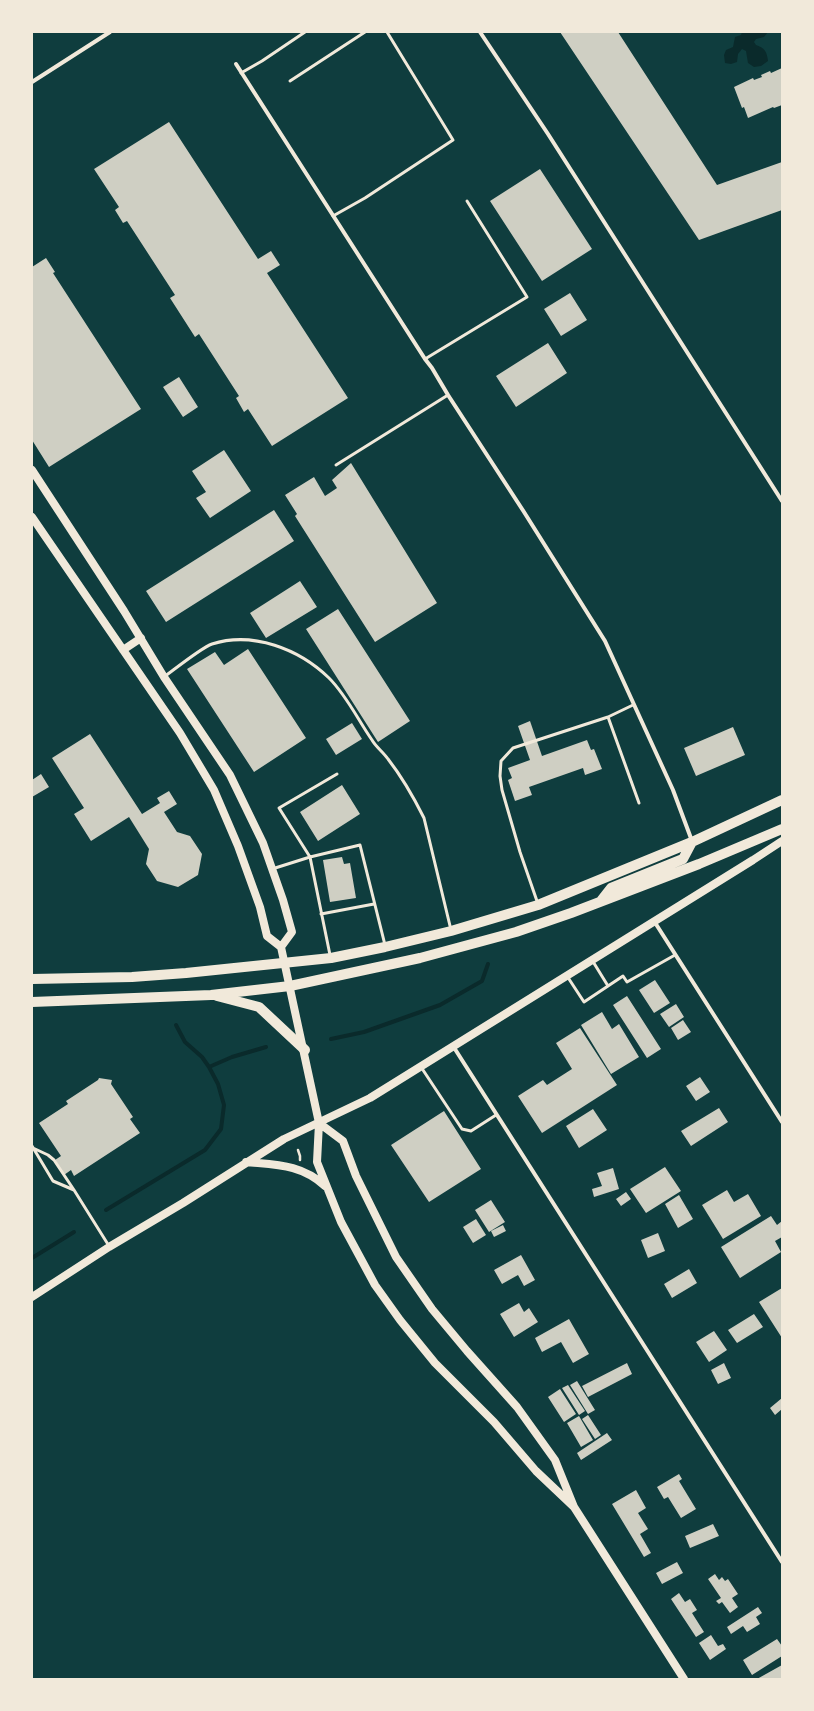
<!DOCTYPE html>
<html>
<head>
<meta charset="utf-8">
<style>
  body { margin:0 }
  #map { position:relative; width:814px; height:1711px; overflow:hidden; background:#0f3d3e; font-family:Mulish,sans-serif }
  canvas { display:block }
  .frame { position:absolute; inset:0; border:33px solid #f1e9da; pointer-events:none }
</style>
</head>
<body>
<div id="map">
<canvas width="814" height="1711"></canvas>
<div class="frame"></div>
</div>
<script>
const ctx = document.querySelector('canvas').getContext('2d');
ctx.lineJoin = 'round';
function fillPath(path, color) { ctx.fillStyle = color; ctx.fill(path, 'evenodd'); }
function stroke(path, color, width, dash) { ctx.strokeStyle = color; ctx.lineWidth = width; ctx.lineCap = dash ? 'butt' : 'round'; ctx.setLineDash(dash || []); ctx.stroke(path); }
fillPath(new Path2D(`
  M742 32H768L764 37 756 39 754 42 756 45C765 48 767 52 768 61L761 66 754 67 748 63 746 51 742 49 738 54 737 62 731 64 725 63 724 55 726 50 733 47 735 37 741 35Z`), '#0a2a2b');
stroke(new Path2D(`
  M331 1039 364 1032 440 1005 482 981 488 964
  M209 1067 232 1057 266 1047
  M106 1210 205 1150 221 1129 224 1105 218 1084 209 1067 202 1057 185 1042 176 1025
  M32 1258 74 1232`), '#0a2a2b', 4);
fillPath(new Path2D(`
  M560 32H618L717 185 782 162V210L699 240Z
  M782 68V105L774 108 773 107 748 118 744 107 742 108 734 87 753 78 754 80 762 77 761 75 770 71 771 73Z
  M169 122 258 259 271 251 280 265 267 273 348 398 272 446 248 409 244 412 236 398 239 396 199 334 195 337 170 298 175 295 127 221 123 223 115 210 119 207 94 169Z
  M540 169 592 249 542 281 490 201Z
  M46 258 55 272 53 273 141 409 49 467 32 440V267Z
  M570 293 587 320 561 336 544 309Z
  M548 343 567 373 516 407 496 376Z
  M179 377 198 407 183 417 163 387Z
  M224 450 251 491 210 518 196 498 206 492 192 471Z
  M351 463 437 603 375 642 295 516 297 514 285 495 314 477 325 496 337 488 332 480Z
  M274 510 294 541 166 622 146 591Z
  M300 581 317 607 266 638 250 613Z
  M338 609 410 721 378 742 306 629Z
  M248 649 306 738 254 772 187 669 215 652 224 665Z
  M530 721 542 756 587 740 591 750 594 749 602 769 585 775 583 768 529 787 532 795 515 801 508 780 512 778 508 768 530 760 518 726Z
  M352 723 362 739 336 755 326 739Z
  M733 727 745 755 696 776 684 748Z
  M90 734 142 814 160 803 157 798 169 791 177 804 164 812 177 832 190 836 202 854 198 875 178 887 157 881 146 864 149 849 129 817 91 841 74 814 84 808 52 758Z
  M41 774 49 787 32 797V780Z
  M342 785 360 814 318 841 300 812Z
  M342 857 344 864 350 863 356 898 330 902 323 860Z
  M655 980 670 1003 654 1013 639 990Z
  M627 996 661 1049 647 1058 613 1005Z
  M676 1004 684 1017 669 1027 660 1014Z
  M602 1012 612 1029 619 1024 639 1057 611 1074 581 1025Z
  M683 1020 691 1032 678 1040 671 1028Z
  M580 1028 617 1085 542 1133 518 1096 543 1080 547 1085 572 1069 556 1043Z
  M700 1077 710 1092 696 1101 686 1086Z
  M99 1078 112 1080 111 1084 133 1117 130 1119 140 1133 74 1176 71 1170 64 1175 55 1160 61 1156 39 1123 68 1104 66 1101 98 1080Z
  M719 1108 728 1122 691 1146 681 1131Z
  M593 1109 607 1130 579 1148 566 1126Z
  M444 1111 481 1169 429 1202 391 1145Z
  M665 1167 681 1191 646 1213 630 1189Z
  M613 1168 619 1189 594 1197 592 1189 602 1186 597 1173Z
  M727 1190 734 1202 748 1194 761 1216 723 1239 702 1205Z
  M626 1192 631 1199 621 1206 616 1199Z
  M679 1195 693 1219 678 1228 665 1204Z
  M491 1200 505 1222 489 1232 475 1210Z
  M771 1216 777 1225 782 1221V1237L775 1241 781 1252 740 1278 721 1247Z
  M476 1219 486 1235 473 1243 463 1227Z
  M503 1225 506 1231 494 1237 491 1231Z
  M658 1233 665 1251 648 1258 641 1240Z
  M521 1255 535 1280 524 1286 518 1275 502 1284 494 1270Z
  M689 1269 697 1283 672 1298 664 1284Z
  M782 1288V1338L759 1302Z
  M519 1303 524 1312 529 1308 538 1322 514 1337 500 1314Z
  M754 1314 763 1327 737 1343 728 1330Z
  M569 1319 589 1354 573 1363 561 1342 542 1352 535 1338Z
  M714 1331 727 1350 709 1362 696 1342Z
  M627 1363 632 1374 588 1397 582 1386Z
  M724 1363 731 1378 718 1384 711 1370Z
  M577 1381 595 1410 588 1414 570 1385Z
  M568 1385 585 1411 579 1415 562 1388Z
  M560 1389 576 1414 564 1422 548 1397Z
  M782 1398V1409L775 1415 770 1408Z
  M588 1415 601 1435 595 1439 582 1419Z
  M579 1416 593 1440 581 1447 567 1423Z
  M607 1433 612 1440 581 1460 577 1453Z
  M679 1474 682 1479 679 1481 696 1509 681 1518 668 1497 664 1499 657 1487Z
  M636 1490 646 1508 638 1513 648 1529 640 1534 651 1553 644 1557 612 1504Z
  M713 1524 719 1536 690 1548 685 1536Z
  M677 1562 683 1573 662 1584 656 1573Z
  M715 1574 719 1580 722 1577 725 1581 728 1579 738 1594 732 1598 738 1607 730 1613 722 1602 719 1604 716 1601 721 1598 708 1579Z
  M679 1593 685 1602 690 1599 697 1610 692 1613 704 1632 696 1637 671 1599Z
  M758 1607 762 1613 756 1617 760 1624 747 1632 743 1626 731 1634 727 1627Z
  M711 1635 718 1646 723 1644 726 1649 710 1660 699 1643Z
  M777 1639 782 1646V1656L752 1675 743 1660Z
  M782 1665V1679H757Z`), '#cfcfc3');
stroke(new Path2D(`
  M298 1150 300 1156V1160`), '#f1e9da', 2.5);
stroke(new Path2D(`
  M241 73 262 61 305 32
  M290 81 365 32
  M333 216 365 198 453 140 387 32
  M425 359 527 297 467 201
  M336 465 448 395
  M164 677C175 669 201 648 212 644 253 631 299 649 329 678 347 696 358 720 372 740 376 747 383 752 388 759 402 777 414 798 424 818L451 930
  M608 717 639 803
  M272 869 310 857 279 808 337 774
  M538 904 520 852 502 790 500 776 501 761 513 748 608 717 633 705
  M321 914 374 904
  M330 955 310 857 360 845 385 945
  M592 960 608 986
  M567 976 584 1002 623 976 627 982 675 955
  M421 1067 462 1129 471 1131 496 1115
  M32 1146 53 1181 74 1190 109 1246
  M33 1148 48 1155 54 1160 74 1190`), '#f1e9da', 3);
stroke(new Path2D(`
  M480 32 548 134 782 501
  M236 64 425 359 432 368 448 395 524 512 605 641 673 790 692 841
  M32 82 110 32
  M654 921 782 1122
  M453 1046 782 1562`), '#f1e9da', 4);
stroke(new Path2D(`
  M32 470 124 611 164 677 230 775 263 843 283 900 292 932 281 947
  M32 517 180 733 214 790 238 846 260 907 267 936 281 947 319 1123 317 1162 341 1222 375 1285 400 1320 435 1363 494 1422 536 1471 574 1507
  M123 650 141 638
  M319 1123 343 1141 356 1176 396 1257 432 1309 467 1351 517 1407 555 1460 574 1507 684 1679
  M246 1162C276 1165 301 1164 325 1186
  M32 1297 109 1247 183 1203 284 1139 370 1098 753 860 782 841`), '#f1e9da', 8);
stroke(new Path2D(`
  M600 902 611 888 683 859 692 842
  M32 979 132 977 186 973 331 958 385 947 451 931 538 905 692 842 782 800
  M217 996 259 1007 305 1050
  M32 1002 211 995 290 986 420 958 516 932 571 913 699 864 782 829`), '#f1e9da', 10);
</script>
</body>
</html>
